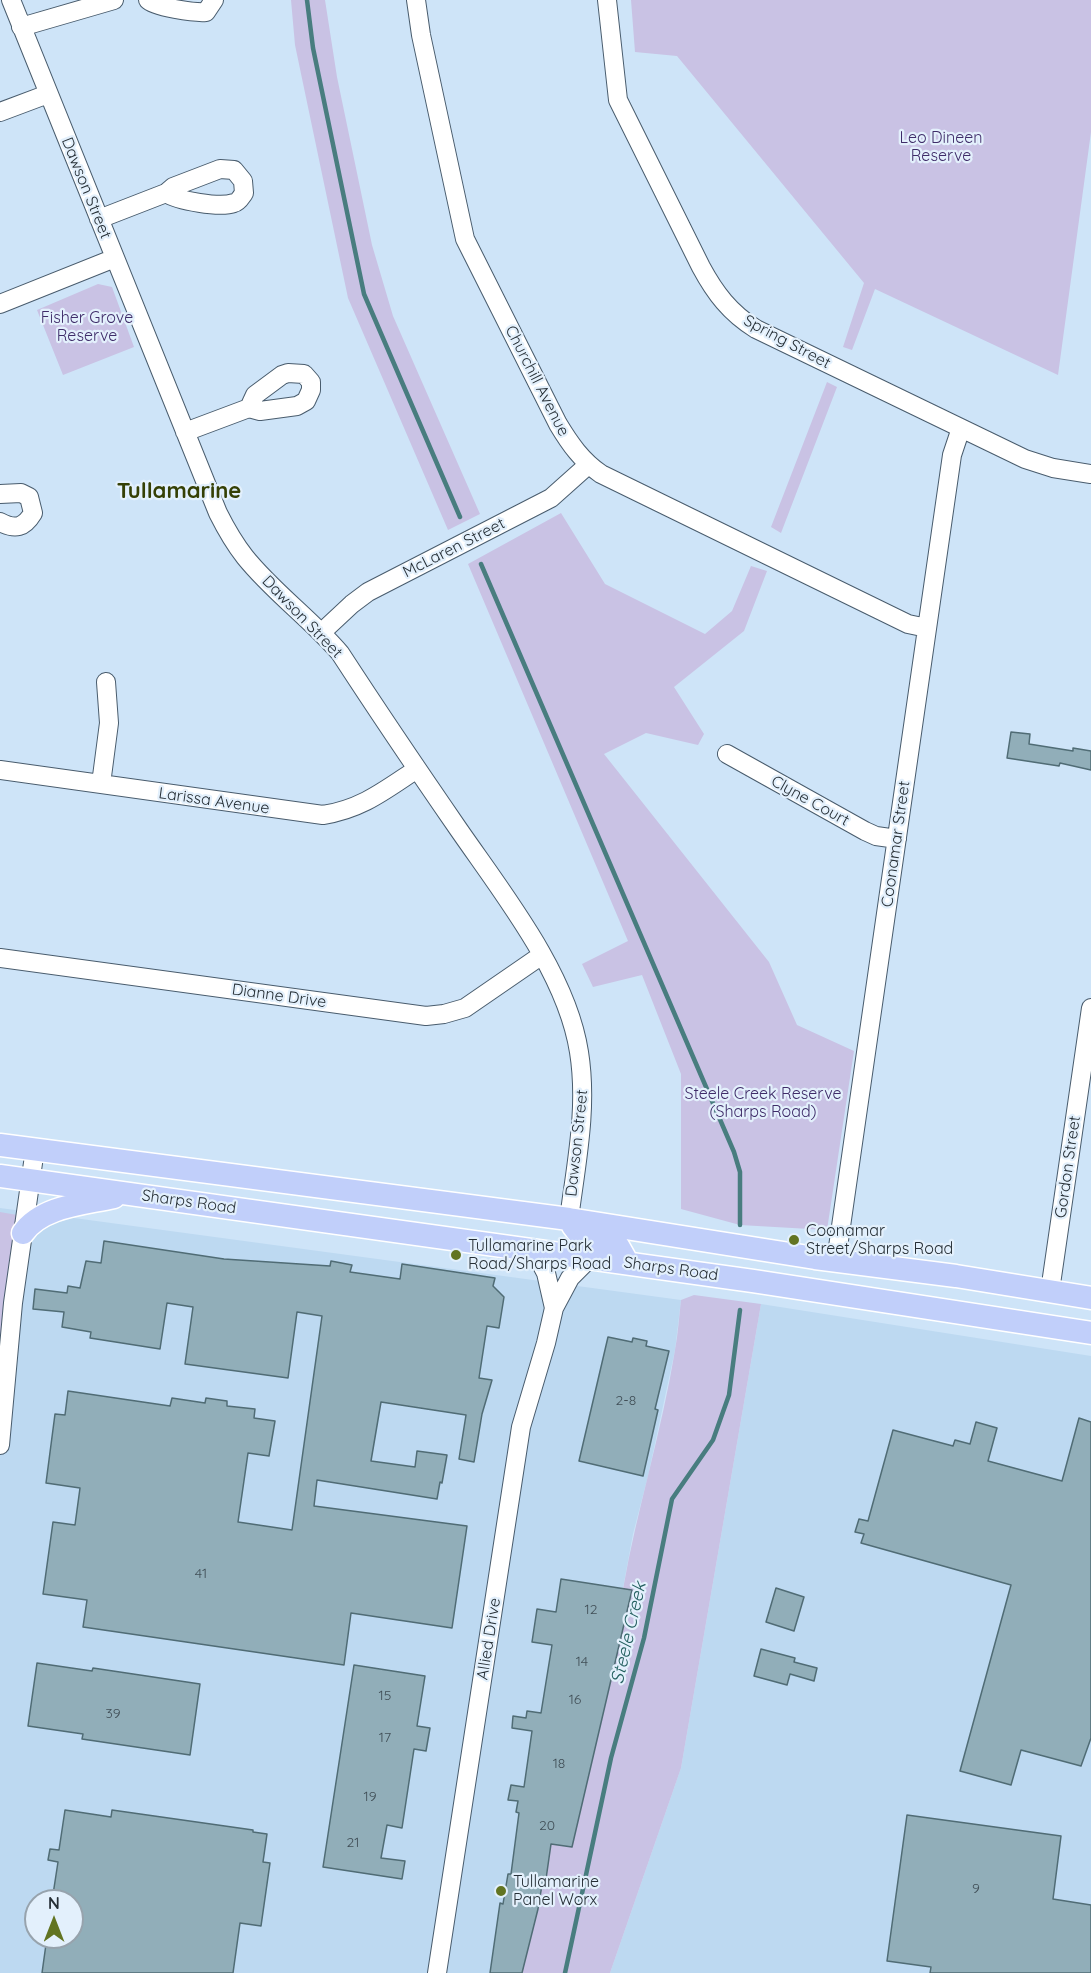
<!DOCTYPE html>
<html>
<head>
<meta charset="utf-8">
<style>
  body { margin:0 }
  #map { position:relative; width:1091px; height:1973px; overflow:hidden; background:#cee4f8; font-family:Quicksand,sans-serif }
  canvas { display:block }
  .north { position:absolute; left:24px; top:1889px; width:60px; height:60px; box-sizing:border-box; background:#e3f0fc; border:2px solid #97a3ad; border-radius:50%; rotate:0deg; font-size:16px; font-weight:700; line-height:24px; text-align:center; color:#262f36 }
  .north::after { content:''; display:block; margin:auto; width:21px; height:27px; background:#627422; clip-path:polygon(50% 0,100% 100%,50% 72%,0 100%) }
</style>
</head>
<body>
<div id="map">
<canvas width="1091" height="1973"></canvas>
<div class="north">N</div>
</div>
<script>
const ctx = document.querySelector('canvas').getContext('2d');
ctx.lineJoin = 'round';
function fillPath(path, color) { ctx.fillStyle = color; ctx.fill(path, 'evenodd'); }
function stroke(path, color, width, dash) { ctx.strokeStyle = color; ctx.lineWidth = width; ctx.lineCap = dash ? 'butt' : 'round'; ctx.setLineDash(dash || []); ctx.stroke(path); }
function label(font, color, halo, rows, align = 'center') {
  ctx.font = font + ' Quicksand,sans-serif'; ctx.lineWidth = 4.5; ctx.setLineDash([]); ctx.textBaseline = 'middle'; ctx.strokeStyle = halo; ctx.fillStyle = color; for (const [text, x, y, turn = 0] of rows) {
    ctx.save(); ctx.translate(x, y); ctx.rotate((+turn || 0) * Math.PI / 180); ctx.textAlign = isNaN(turn) ? turn : align; if (halo) ctx.strokeText(text, 0, 0); ctx.fillText(text, 0, 0); ctx.restore();
  }
}
fillPath(new Path2D(`
  M0 1208 681 1300 675 1350 648 1476 633 1534 623 1588 631 1590 572 1847 551 1844 546 1879H543L538 1909 523 1973H0ZM36 1901H72V1937H36Z
  M761 1304 1091 1356V1973H610L681 1768Z`), '#bdd9f1');
fillPath(new Path2D(`
  M291 0H325L337 77 372 245 393 316 480 514 448 530 348 298 295 45Z
  M631 0H1091V132L1058 375 875 289 852 350 843 347 864 283 677 56 635 52Z
  M98 284 112 287 134 347 63 375 37 310Z
  M827 382 837 387 781 533 771 527Z
  M561 513 605 584 705 634 732 611 751 566 767 571 744 631 674 687 704 734 698 745 646 733 604 754 769 962 797 1025 854 1051 827 1230 740 1225 681 1209V1074L642 975 593 987 582 964 628 941 468 564Z
  M0 1212 17 1215 0 1341Z
  M694 1295 761 1304 681 1768 610 1973H522L538 1909 543 1879H546L551 1844 572 1847 631 1590 623 1589C637 1509 662 1431 675 1350 678 1334 679 1317 681 1300Z`), '#c9c2e4');
stroke(new Path2D(`
  M307 0 313 48 364 294 460 517
  M481 564 734 1152 740 1172V1225
  M565 1973 611 1758 644 1638 672 1499 713 1440 729 1395 740 1310`), '#487d7f', 4.5);
const building = new Path2D(`
  M1011 732 1030 734 1029 744 1073 751V748L1091 751V770L1060 763 1059 766 1007 758Z
  M104 1241 224 1259 330 1266 331 1261 352 1265 350 1272 400 1279 402 1264 495 1278 493 1286 504 1297 499 1328 487 1326 479 1378 492 1380 482 1414 474 1462 459 1459 466 1415 381 1402 371 1461 415 1467 417 1451 447 1455 442 1483 440 1482 437 1499 317 1480 314 1506 467 1526 452 1628 351 1613 344 1665 83 1627 87 1600 43 1594 53 1522 75 1525 80 1488 46 1483 55 1414 65 1415 68 1391 170 1406 172 1398 205 1403 206 1398 227 1401V1406L255 1409 254 1418 275 1421 269 1456 248 1453 238 1522 292 1530 322 1316 297 1312 288 1378 185 1364 193 1307 167 1303 160 1349 90 1338 91 1332 62 1327 64 1312 33 1309 35 1289 67 1293 68 1286 80 1288 86 1261 101 1263Z
  M608 1337 632 1342 633 1338 647 1341 646 1346 669 1351 655 1409 658 1410 643 1476 579 1461Z
  M1079 1418 1091 1422V1738L1081 1766 1021 1750 1011 1785 960 1771 1011 1585 861 1543 864 1534 855 1532 859 1519 868 1521 893 1430 953 1446 955 1440 970 1444 976 1422 997 1428 988 1461 1062 1481Z
  M561 1579 632 1590 572 1847 551 1844 546 1879H543L538 1909 522 1973H490L500 1903 503 1904 508 1874H511L519 1813 516 1812 518 1801 508 1800 511 1785 524 1787 532 1731 512 1728 513 1716 526 1718 527 1711 541 1713 552 1645 532 1642 537 1609 556 1612Z
  M776 1588 804 1597 794 1631 766 1622Z
  M761 1649 795 1658 794 1662 817 1668 814 1681 790 1674 787 1685 754 1676Z
  M37 1663 92 1671 93 1668 200 1684 190 1755 82 1739 83 1734 28 1726Z
  M354 1665 425 1676 417 1726 430 1728 426 1751 414 1749 402 1828 387 1825 381 1858 405 1861 402 1879 323 1867Z
  M65 1810 111 1817 112 1810 253 1830V1832L267 1834 263 1862 270 1863 261 1926 240 1923 233 1973H42L47 1937H72V1901H52L58 1862 48 1860 50 1849 59 1850Z
  M907 1815 1061 1836 1053 1899 1091 1905V1973H930L931 1967 887 1961Z`);
fillPath(building, '#91aeb9');
stroke(building, '#506c75', 1.5);
const minor = new Path2D(`
  M11 0 218 513C226 529 234 543 245 557 273 592 311 619 340 653 379 713 419 772 459 830 504 895 567 974 579 1052 588 1108 576 1164 569 1219
  M148 0C154 7 195 13 206 12L214 0
  M416 0 421 35 465 239 558 424C570 444 582 461 601 474L908 624 927 628
  M607 0 618 100 701 267C715 293 730 313 756 329L1025 459 1053 468 1091 474
  M21 27 114 0
  M0 112 48 94
  M99 219 166 193 173 187 220 169 234 170 243 181 244 193C241 197 239 202 234 203 220 208 178 201 166 193
  M0 304 115 258
  M185 432 249 408 260 411 297 406 306 401 311 390V382L304 374 288 373 282 375 255 395 249 408
  M0 494 21 493 29 497 33 513C24 528 15 530 0 522
  M322 632 352 604 368 592 551 498 588 465
  M727 754 865 831 876 836 897 839
  M0 770 323 815C362 809 385 790 417 769
  M101 784 109 723 106 682
  M0 958 426 1016 444 1014 465 1008 542 955
  M534 1250 546 1273 554 1308
  M836 1261 952 455 961 428
  M1050 1291 1091 1008
  M0 1445 13 1303 35 1149
  M437 1973 521 1427 546 1343 554 1308 570 1278 590 1258`);
const major = new Path2D(`
  M0 1145 569 1219 815 1258 956 1276 1091 1298
  M0 1176 753 1281 1091 1333
  M569 1219C582 1244 593 1242 618 1246L627 1262
  M23 1233C42 1206 84 1204 114 1197`);
stroke(minor, '#495c6d', 20);
stroke(major, '#fff', 25);
stroke(minor, '#fff', 18);
stroke(major, '#c1cffa', 22);
for (const [x, y, r, color] of [
  [794,1240,6,"#627422"],
  [456,1255,6,"#627422"],
  [501,1891,6,"#627422"]
]) { const dot = new Path2D(); dot.arc(x, y, r, 0, 2 * Math.PI); ctx.fillStyle = color; ctx.fill(dot); stroke(dot, '#e3f0fc', 2); }
label('14px', '#414f57', null, [
  ["2-8",626,1401],
  ["41",201,1574],
  ["12",591,1610],
  ["14",582,1662],
  ["15",385,1696],
  ["16",575,1700],
  ["39",113,1714],
  ["17",385,1738],
  ["18",559,1764],
  ["19",370,1797],
  ["20",547,1826],
  ["21",353,1843],
  ["9",976,1889]
]);
label('16px', '#3f2c69', '#e3f0fc', [
  ["Leo Dineen",941,138],
  ["Reserve",941,156],
  ["Fisher Grove",87,318],
  ["Reserve",87,336],
  ["Steele Creek Reserve",763,1094],
  ["(Sharps Road)",763,1112]
]);
label('16px', '#262f36', '#e3f0fc', [
  ["Dawson Street",86,188,68],
  ["Spring Street",787,342,28],
  ["Churchill Avenue",537,381,63],
  ["McLaren Street",454,548,-27],
  ["Dawson Street",302,617,46],
  ["Larissa Avenue",214,801,8],
  ["Clyne Court",810,801,29],
  ["Coonamar Street",896,844,-82],
  ["Dianne Drive",279,996,8],
  ["Dawson Street",577,1143,-84],
  ["Gordon Street",1068,1167,-82],
  ["Sharps Road",189,1202,8],
  ["Sharps Road",671,1269,8],
  ["Allied Drive",489,1639,-81]
]);
label('16px', '#262f36', '#e3f0fc', [
  ["Coonamar",806,1231],
  ["Street/Sharps Road",806,1249],
  ["Tullamarine Park",468,1246],
  ["Road/Sharps Road",468,1264],
  ["Tullamarine",513,1882],
  ["Panel Worx",513,1900]
], 'left');
label('italic 18px', '#235f5f', '#e3f0fc', [
  ["Steele Creek",629,1633,-77]
]);
label('bold 22px', '#354005', '#e3f0fc', [
  ["Tullamarine",179,491]
]);
</script>
</body>
</html>
